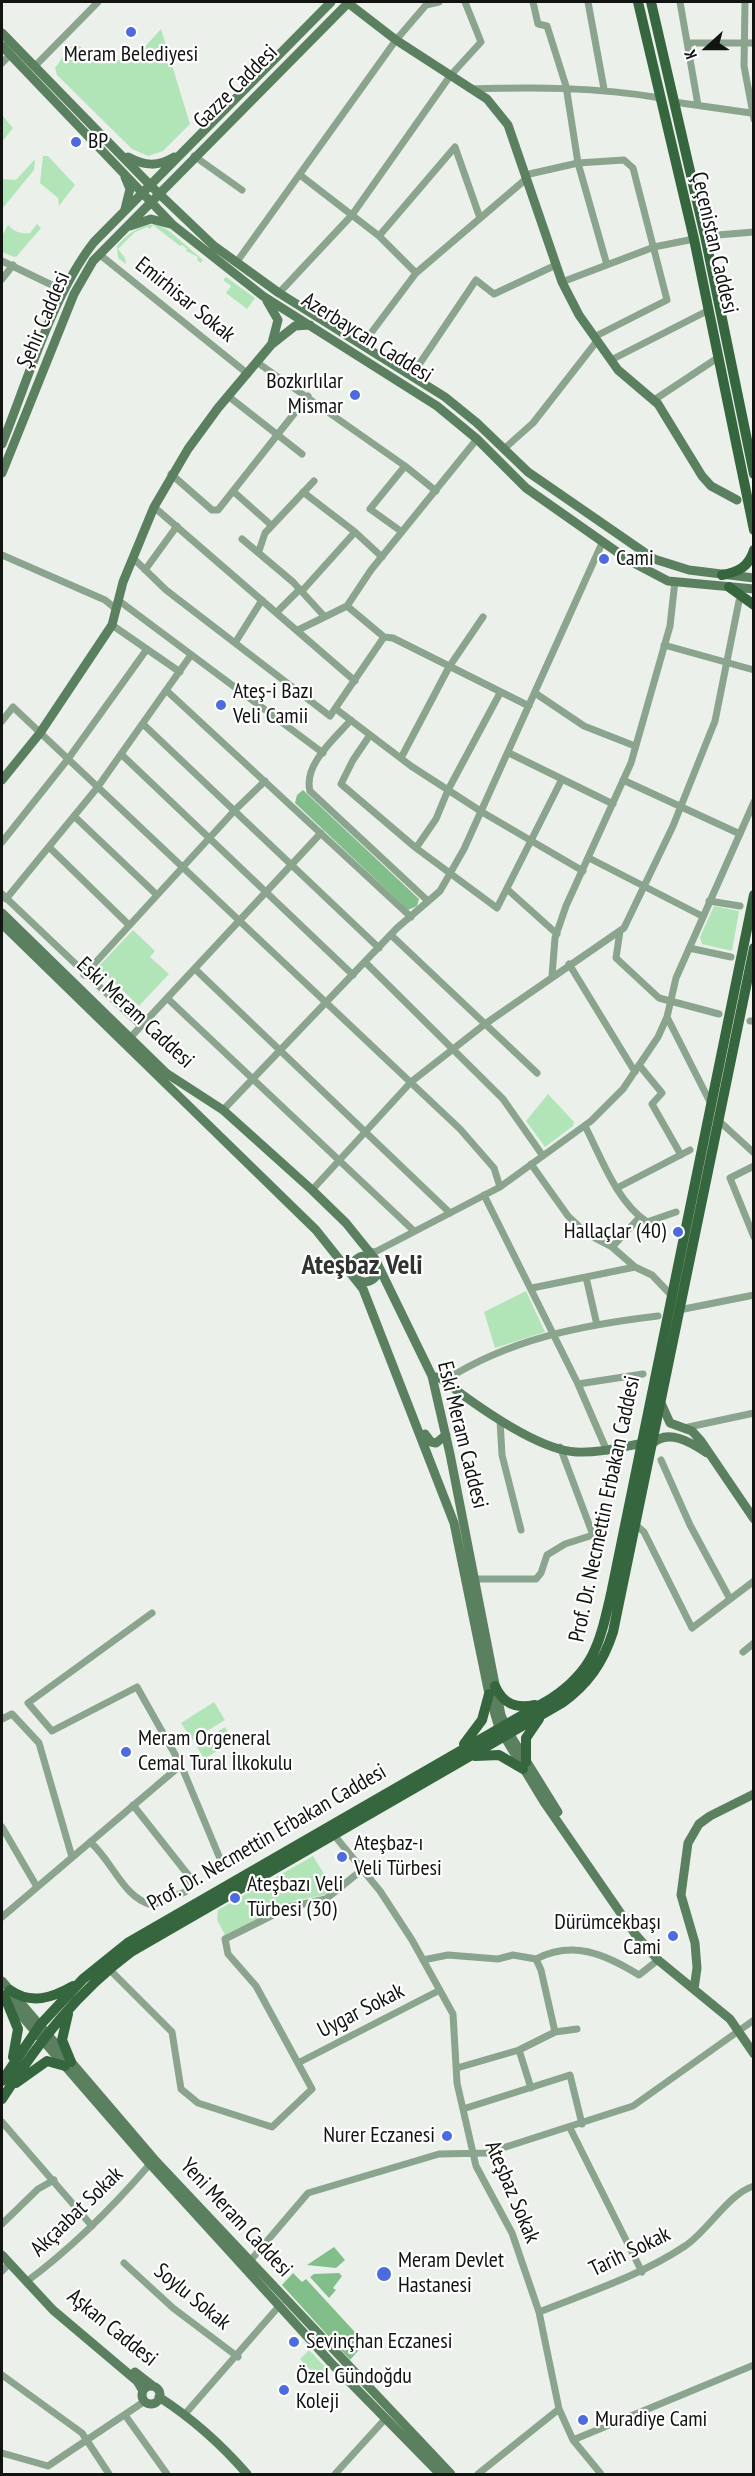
<!DOCTYPE html>
<html>
<head>
<meta charset="utf-8">
<style>
  body { margin:0 }
  #map { position:relative; width:755px; height:2476px; overflow:hidden; background:#ebf0eb; font-family:"PT Sans Narrow",sans-serif }
  canvas { display:block }
  .frame { position:absolute; inset:0; border:3px solid #121412; pointer-events:none }
  .north { position:absolute; left:677px; top:18px; width:60px; height:60px; -webkit-text-stroke:4px #fff; paint-order:stroke; rotate:249deg; font-size:16px; font-weight:700; line-height:24px; text-align:center; color:#121412 }
  .north::after { content:''; display:block; margin:auto; width:21px; height:27px; background:#121412; clip-path:polygon(50% 0,100% 100%,50% 72%,0 100%) }
</style>
</head>
<body>
<div id="map">
<canvas width="755" height="2476"></canvas>
<div class="frame"></div>
<div class="north">K</div>
</div>
<script>
const ctx = document.querySelector('canvas').getContext('2d');
ctx.lineJoin = 'round';
function fillPath(path, color) { ctx.fillStyle = color; ctx.fill(path, 'evenodd'); }
function stroke(path, color, width, dash) { ctx.strokeStyle = color; ctx.lineWidth = width; ctx.lineCap = dash ? 'butt' : 'round'; ctx.setLineDash(dash || []); ctx.stroke(path); }
function label(font, color, halo, rows, align = 'center') {
  ctx.font = font + ' "PT Sans Narrow",sans-serif'; ctx.lineWidth = 4.5; ctx.setLineDash([]); ctx.textBaseline = 'middle'; ctx.strokeStyle = halo; ctx.fillStyle = color; for (const [text, x, y, turn = 0] of rows) {
    ctx.save(); ctx.translate(x, y); ctx.rotate((+turn || 0) * Math.PI / 180); ctx.textAlign = isNaN(turn) ? turn : align; if (halo) ctx.strokeText(text, 0, 0); ctx.fillText(text, 0, 0); ctx.restore();
  }
}
fillPath(new Path2D(`
  M161 29 190 124 163 151 148 156 132 149 57 75 55 68 70 47 78 45 86 51 130 63Z
  M2 115 13 128 2 142Z
  M43 156H48L75 185 59 206 58 198 40 183Z
  M35 159 34 170 2 209V179L16 180Z
  M37 224 41 228 17 256 14 257 2 252V236L8 225C14 232 21 234 30 233Z
  M156 224 168 230 203 260 201 263 197 260 198 257 186 251 187 249 182 245 180 246 153 225 150 229 147 227 135 232 118 249 125 258 126 264 118 258 117 246C128 233 140 225 156 224Z
  M226 277 255 298 247 309 226 293 231 286 223 280Z
  M714 906 739 911 732 951 702 944 700 937Z
  M133 930 155 951 150 957 169 974 139 1006 98 967Z
  M548 1094 574 1122 573 1126 545 1147 526 1121Z
  M526 1291 545 1332 495 1348 484 1312Z
  M214 1702 225 1720 192 1740 181 1723Z
  M225 1727 233 1741 204 1759 196 1745Z
  M313 1856 332 1887 326 1895 297 1900 225 1935 217 1920 218 1910Z
  M309 2350 329 2371 320 2380 300 2359Z`), '#b1e5b8');
fillPath(new Path2D(`
  M303 790 419 899 417 906 408 910 295 803 297 795Z
  M334 2247 345 2260 336 2268 307 2265Z
  M293 2273 302 2282 306 2279 365 2343 350 2360 282 2285Z
  M339 2273 342 2276 333 2288 336 2290 329 2298 310 2277 314 2274Z`), '#81be8a');
stroke(new Path2D(`
  M533 2 538 24 547 26 566 86 578 163 607 265
  M588 2 604 89
  M680 2 698 105
  M745 2 744 66 754 119
  M689 43H754
  M2 63 9 56
  M35 66 98 2
  M470 89C536 87 595 87 661 98
  M674 102 751 113
  M194 156 242 190
  M300 175 379 236 416 273
  M525 175 578 163 624 160 633 168 667 300 594 337
  M379 236 455 147 480 218
  M705 236 754 232
  M99 254 248 374
  M2 261 56 287
  M236 263 396 40 426 5 439 2
  M2 279 13 265
  M562 282 654 247 694 239
  M279 293 352 215 450 76 481 42 465 2
  M362 345 416 273 526 179
  M611 360 709 310
  M258 363 405 466
  M412 375 476 280 494 294 556 265
  M228 396 302 454
  M654 400 719 357
  M505 448 533 423 597 341
  M171 474 212 510H218L308 396
  M234 492 271 525
  M303 492 355 532 382 557
  M154 507 355 681
  M402 532 370 509 405 466 436 491
  M242 539 293 582 324 616
  M259 551 265 533 314 481
  M2 555 105 600 116 609
  M133 558 166 590 330 716 384 637 393 638 529 706
  M145 570 177 526
  M302 591 355 532
  M118 600 323 753
  M347 606 384 637
  M277 612 300 589
  M112 625 180 672
  M298 630 347 606 371 570 477 439
  M235 643 262 600
  M664 645 754 670
  M167 691 411 917
  M535 693 584 726 635 746
  M336 709 411 766 482 812 583 871
  M351 720C335 738 303 765 310 791L428 901
  M2 721 13 707 460 1129 494 1168 500 1187
  M143 724 379 948
  M370 735 353 760 341 784 416 848 497 908 562 779
  M509 753 613 804
  M121 754 353 975
  M401 758 449 667 483 617
  M623 780 740 834
  M74 816 157 895
  M2 842 68 759 147 649
  M49 847 129 925
  M416 848 436 819 448 790 500 693
  M589 858 702 916
  M507 889 557 934
  M2 894 141 1026
  M6 899 97 788 191 655
  M709 901 740 906
  M620 931 616 958 659 998 719 1014
  M391 935 537 1073
  M689 948 731 957
  M365 962 503 1099 543 1156
  M569 964 635 1072
  M195 969 450 1213
  M84 975 235 810 265 781
  M552 976 555 938 566 906 631 763 670 626 675 581
  M167 998 414 1231
  M667 1017 710 1102
  M750 1021H754
  M128 1040 321 833
  M639 1065 662 1093 652 1104 681 1155
  M223 1110 397 928 440 891 464 849 603 541
  M718 1120 754 1153
  M585 1126C601 1157 616 1201 647 1222L676 1212
  M531 1164 568 1216 587 1234 612 1247 640 1217
  M754 1166 730 1178 754 1237
  M617 1188 690 1150
  M312 1190 411 1082 485 1024 624 928 673 826 715 721 739 601
  M484 1195 578 1384 607 1451
  M612 1247 635 1267 652 1275 671 1295
  M369 1251 375 1252 500 1187 591 1121 623 1089 658 1037 667 1017 676 978 754 802
  M586 1277 597 1325
  M532 1288 635 1267
  M679 1310 754 1295
  M444 1381C509 1339 582 1325 658 1316
  M578 1384 643 1374
  M500 1420 502 1455 521 1530
  M684 1428 754 1413
  M661 1460 690 1525 730 1599
  M635 1524 644 1532 692 1628 754 1581
  M474 1579H536L541 1573 547 1555 565 1544 593 1535 560 1447
  M152 1613 28 1703 52 1731 137 1687 181 1765 221 1861
  M743 1652 754 1643
  M2 1719 12 1714 39 1743 72 1857
  M2 1827 37 1887
  M334 1835 380 1891 412 1940 453 2014 457 2083 476 2166 512 2233 539 2312 559 2409 573 2440 601 2474
  M90 1842C112 1860 123 1898 152 1905L185 1892 189 1887V1876L133 1805
  M2 1917 181 1765
  M536 1959C573 1940 605 1954 639 1975L658 1960
  M423 1960 448 1955 498 1959 513 1955 536 1959 541 1970 555 2032 577 2029
  M109 1969 172 2032 181 2089 198 2103 272 2127 312 2089 256 1986 228 1954 225 1939 289 1907 326 1899 363 1869
  M519 2050 555 2032
  M298 2063 440 1990
  M457 2068 519 2050 531 2088
  M463 2109 570 2075 582 2124
  M2 2122 92 2226
  M570 2128 642 2272
  M2 2224 38 2189 54 2180
  M250 2261 308 2193 439 2154 487 2153 633 2106 754 2020
  M124 2263 173 2308 238 2357
  M2 2271 9 2264
  M26 2282C72 2248 112 2208 150 2164
  M539 2312C589 2292 640 2276 685 2246 707 2232 729 2193 754 2186
  M2 2375 82 2433 109 2474
  M185 2414 280 2305
  M125 2415 167 2474
  M573 2440 754 2365
  M2 2453 48 2466 145 2401
  M335 2474 386 2418
  M478 2474 559 2409`), '#8ba48d', 7);
stroke(new Path2D(`
  M348 3 396 40 487 99 508 125 562 282 579 315 618 370 658 404 702 476 711 486 737 500
  M2 33 151 186 214 246 279 293 445 397 477 423 528 472 654 559 689 570 754 578
  M2 46 173 225 263 296 437 406 477 439 526 488 630 561 668 581 754 589
  M128 157C145 166 158 167 174 157
  M125 177 130 189 125 209
  M130 226 151 219 170 224
  M267 301 278 320 272 343
  M2 444C27 382 53 294 94 242L331 2
  M2 473 74 294 93 261 349 2
  M2 780 40 733 112 625 123 582 154 507 188 449 218 408 271 345 295 326 310 325
  M2 913 166 1073 223 1110 312 1190 346 1223 375 1259 432 1376 450 1454 501 1715 509 1733 558 1812
  M2 924 316 1230 363 1289 454 1523 489 1694 499 1728 544 1802 635 1934 658 1960 730 2019 754 2054
  M352 1269a13 13 0 1 1 26 0a13 13 0 1 1-26 0Z
  M432 1376 440 1378C470 1401 537 1450 576 1452 598 1453 618 1448 639 1444
  M661 1403 670 1423 692 1431 701 1441 754 1519
  M425 1434 431 1442 436 1443 446 1435
  M651 1445C667 1427 692 1443 707 1453
  M2 1981 154 2159 451 2474
  M694 1989 697 1968 695 1943 681 1895 688 1843 699 1824 710 1816 754 1794
  M7 1999 150 2164 334 2366 440 2474
  M2 2255 53 2310 137 2381 143 2391
  M135 2372 153 2386
  M142 2395a9 9 0 1 1 18 0a9 9 0 1 1-18 0Z
  M159 2397C193 2419 221 2444 247 2474`), '#5a805f', 9);
stroke(new Path2D(`
  M638 2 694 239 754 530
  M651 2 705 236 754 474
  M722 575C738 572 749 567 754 550
  M729 587 754 605
  M495 1686C503 1704 516 1709 535 1705
  M464 1744 482 1720 489 1694
  M475 1756 499 1755 523 1769
  M526 1762V1738L539 1719
  M10 1990C31 2005 52 1998 73 1986
  M4 1995 18 2029 13 2057
  M68 2014 62 2040 71 2062
  M2 2081 40 2025 83 1979 129 1942 552 1698C595 1669 600 1641 611 1594L754 895
  M16 2083 47 2061 65 2066
  M2 2099C38 2043 77 1992 131 1952L562 1703C588 1684 603 1663 613 1632L754 948`), '#36663e', 10);
for (const [x, y, r, color] of [
  [131,32,6,"#4e6adf"],
  [76,142,6,"#4e6adf"],
  [355,395,6,"#4e6adf"],
  [604,559,6,"#4e6adf"],
  [221,705,6,"#4e6adf"],
  [678,1232,6,"#4e6adf"],
  [126,1752,6,"#4e6adf"],
  [342,1857,6,"#4e6adf"],
  [235,1898,6,"#4e6adf"],
  [673,1936,6,"#4e6adf"],
  [447,2136,6,"#4e6adf"],
  [384,2274,8,"#4e6adf"],
  [294,2342,6,"#4e6adf"],
  [284,2390,6,"#4e6adf"],
  [583,2420,6,"#4e6adf"]
]) { const dot = new Path2D(); dot.arc(x, y, r, 0, 2 * Math.PI); ctx.fillStyle = color; ctx.fill(dot); stroke(dot, '#fff', 2); }
label('22px', '#121412', '#fff', [
  ["Meram Belediyesi",131,55,"center"],
  ["BP",88,142],
  ["Bozkırlılar",343,382,"right"],
  ["Mismar",343,407,"right"],
  ["Cami",616,559],
  ["Ateş-i Bazı",233,692],
  ["Veli Camii",233,717],
  ["Hallaçlar (40)",666,1232,"right"],
  ["Meram Orgeneral",138,1739],
  ["Cemal Tural İlkokulu",138,1764],
  ["Ateşbaz-ı",354,1844],
  ["Veli Türbesi",354,1869],
  ["Ateşbazı Veli",247,1885],
  ["Türbesi (30)",247,1910],
  ["Dürümcekbaşı",661,1923,"right"],
  ["Cami",661,1948,"right"],
  ["Nurer Eczanesi",435,2136,"right"],
  ["Meram Devlet",398,2261],
  ["Hastanesi",398,2286],
  ["Sevinçhan Eczanesi",306,2342],
  ["Özel Gündoğdu",296,2377],
  ["Koleji",296,2402],
  ["Muradiye Cami",595,2420]
], 'left');
label('22px', '#121412', '#fff', [
  ["Gazze Caddesi",236,87,-45],
  ["Çeçenistan Caddesi",714,243,77],
  ["Emirhisar Sokak",185,300,39],
  ["Şehir Caddesi",44,320,-67],
  ["Azerbaycan Caddesi",367,338,32],
  ["Eski Meram Caddesi",135,1013,43],
  ["Eski Meram Caddesi",462,1435,76],
  ["Prof. Dr. Necmettin Erbakan Caddesi",605,1509,-78],
  ["Prof. Dr. Necmettin Erbakan Caddesi",267,1838,-30],
  ["Uygar Sokak",361,2011,-27],
  ["Ateşbaz Sokak",512,2192,67],
  ["Akçaabat Sokak",77,2212,-44],
  ["Yeni Meram Caddesi",236,2218,47],
  ["Tarih Sokak",630,2252,-26],
  ["Soylu Sokak",192,2297,39],
  ["Aşkan Caddesi",112,2328,39]
]);
label('bold 28px', '#303430', '#fff', [
  ["Ateşbaz Veli",362,1266]
]);
</script>
</body>
</html>
